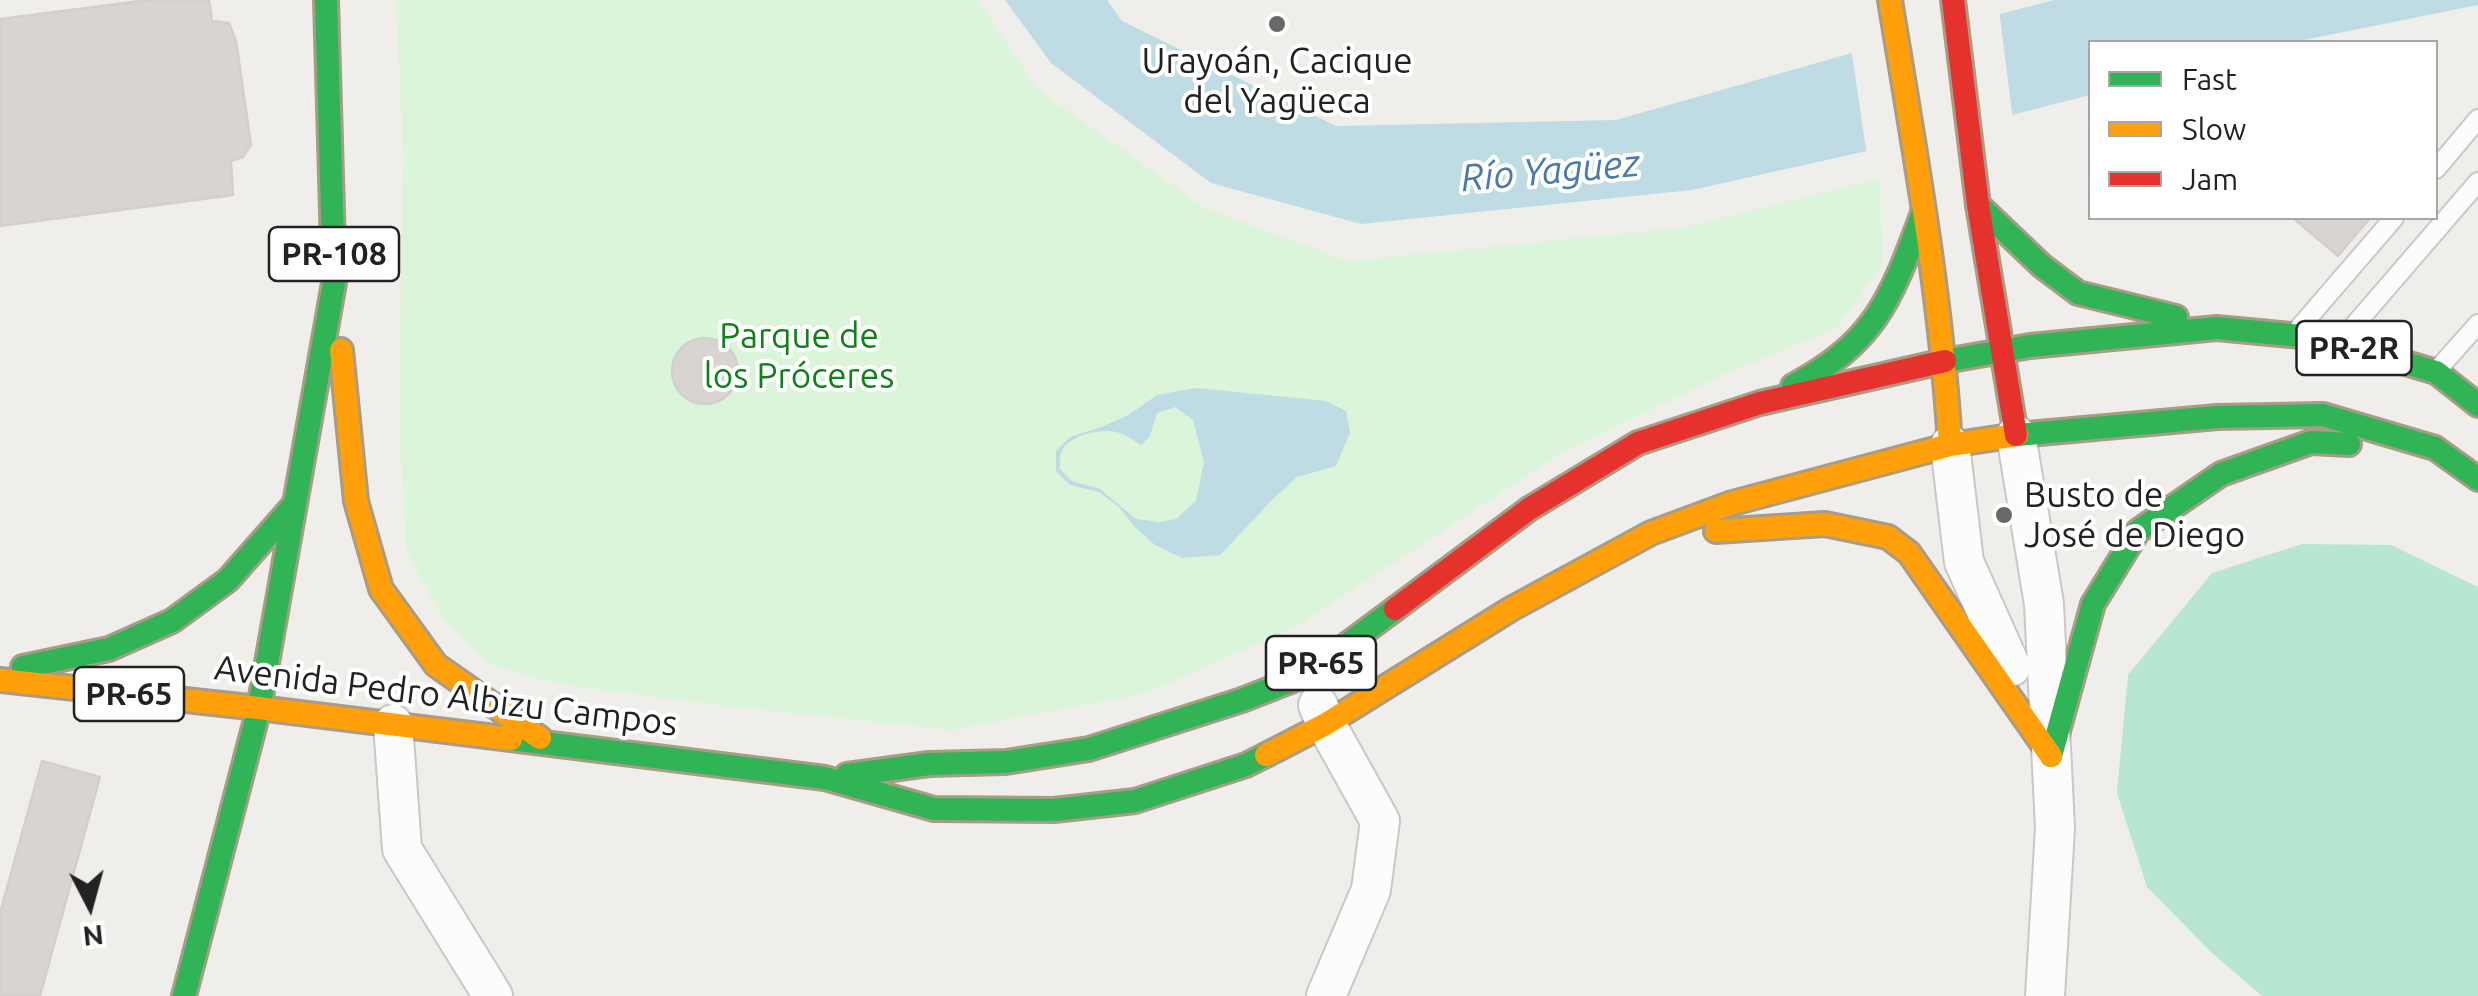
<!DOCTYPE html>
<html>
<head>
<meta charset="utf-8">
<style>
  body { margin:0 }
  #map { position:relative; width:2478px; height:996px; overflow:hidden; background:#f0eeeb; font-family:Ubuntu,sans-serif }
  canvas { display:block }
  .legend { position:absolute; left:2088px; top:40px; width:350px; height:180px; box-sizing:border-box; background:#fff; border:2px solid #a7a7a7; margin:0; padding:12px 18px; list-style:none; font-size:30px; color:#222 }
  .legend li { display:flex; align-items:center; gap:20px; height:50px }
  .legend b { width:50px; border:2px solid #a7a7a7 }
  .north { position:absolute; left:40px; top:856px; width:100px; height:100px; -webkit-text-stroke:8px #fff; paint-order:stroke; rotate:174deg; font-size:28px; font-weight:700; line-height:40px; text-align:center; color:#222 }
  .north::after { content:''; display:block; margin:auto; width:35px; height:45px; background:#222; clip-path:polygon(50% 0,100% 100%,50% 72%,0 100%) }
</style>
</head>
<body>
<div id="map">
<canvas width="2478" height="996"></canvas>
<ul class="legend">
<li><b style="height:12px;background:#30b455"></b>Fast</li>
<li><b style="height:12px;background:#ff9f0a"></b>Slow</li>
<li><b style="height:12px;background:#e5322d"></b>Jam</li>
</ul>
<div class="north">N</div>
</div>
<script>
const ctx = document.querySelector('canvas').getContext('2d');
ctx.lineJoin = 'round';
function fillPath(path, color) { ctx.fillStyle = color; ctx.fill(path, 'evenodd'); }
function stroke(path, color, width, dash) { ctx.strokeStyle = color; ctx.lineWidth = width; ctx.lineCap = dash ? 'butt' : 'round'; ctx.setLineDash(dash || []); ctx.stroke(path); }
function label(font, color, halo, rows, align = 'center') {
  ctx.font = font + ' Ubuntu,sans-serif'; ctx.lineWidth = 8; ctx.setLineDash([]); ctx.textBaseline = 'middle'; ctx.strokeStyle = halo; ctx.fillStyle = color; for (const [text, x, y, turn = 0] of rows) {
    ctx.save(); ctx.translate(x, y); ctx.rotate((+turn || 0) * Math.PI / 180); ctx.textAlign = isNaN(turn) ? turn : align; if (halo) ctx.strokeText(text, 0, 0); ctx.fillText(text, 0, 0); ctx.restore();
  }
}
fillPath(new Path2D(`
  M396 0H978L1037 89 1205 208 1348 261 1680 228 1880 178 1882 265 1836 329 1722 375 1560 454 1299 625 1147 693 952 730 724 706 558 684 491 665 443 619 407 551 399 429 403 156Z`), '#daf5da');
fillPath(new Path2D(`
  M2302 544 2391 545 2478 587V996H2262L2211 952 2147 887 2117 793 2128 675 2212 573Z`), '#b7e6d2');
fillPath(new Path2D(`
  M1005 0H1107L1122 21 1336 126 1616 120 1873 47 2054 0H2478V5L2294 42H2090V95L1894 145 1692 190 1361 224 1211 183 1051 63Z
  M1196 388 1326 401 1346 411 1350 433 1336 466 1297 477 1272 500 1220 555 1182 558 1155 545 1134 526 1119 507 1099 492 1070 485 1056 471V451L1070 437 1104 426 1130 414 1157 395ZM1175 407 1193 420 1204 462 1196 501 1176 519 1159 522 1136 519 1100 489 1072 481 1060 469C1060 464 1059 458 1061 453 1067 436 1095 430 1111 431 1122 432 1132 439 1141 445L1150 436 1157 413Z`), '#bfdbe3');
fillPath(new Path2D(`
  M1999 9 2013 120 1867 156 1851 48Z`), '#f0eeeb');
const building = new Path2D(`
  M148 0H209L212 21 229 23 236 41 251 145 243 157 231 161 233 195 0 226V19Z
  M2293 218H2370L2338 256Z
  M672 371a33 33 0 1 1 66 0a33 33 0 1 1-66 0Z
  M42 761 100 777 40 996H0V913Z`);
fillPath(building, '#d7d4d2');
stroke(building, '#d3d0cc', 2.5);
const lane = new Path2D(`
  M2436 169 2478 119
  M2300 327 2394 218
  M2346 335 2478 182
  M2438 369 2478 324`);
const street = new Path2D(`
  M2016 435 2044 604 2055 828 2045 996
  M1950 445 1964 562 2011 667
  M1318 705 1326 724 1380 821 1371 890 1326 996
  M393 724 402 849 493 996`);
const fast = new Path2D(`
  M1978 205 2042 266 2078 293 2176 317
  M1945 361 2030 346 2217 328 2322 338 2436 372 2478 405
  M1793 386C1877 341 1891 298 1923 213
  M2017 435 2217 417 2323 415 2435 448 2478 479
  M23 667 109 649 172 621 228 580 294 505
  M511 739 825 778 934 809 1054 810 1135 801 1246 765 1266 755
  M2051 756 2093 604 2138 531 2221 474 2311 442 2349 444
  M847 775 929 764 1006 762 1089 749 1242 700 1306 675 1395 609
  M184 996 259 708 334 283 326 0`);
const slow = new Path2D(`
  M1890 0C1914 148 1941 295 1950 445
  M341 350 356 501 381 589 436 665 540 738
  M1716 531 1825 524 1888 537 1909 553 2051 756
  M0 680 259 708 511 739
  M1266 755 1326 724 1511 609 1651 533 1729 504 1950 445 2017 435`);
const jam = new Path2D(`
  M1953 0 1978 205 2016 435
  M1395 609 1529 509 1638 443 1760 403 1945 361`);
stroke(lane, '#c9c8c7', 22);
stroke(street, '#c9c8c7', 42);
stroke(fast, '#a79c86', 28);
stroke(slow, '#a79c86', 28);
stroke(jam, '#a79c86', 28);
stroke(lane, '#fdfcfc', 18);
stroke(street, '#fdfcfc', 38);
stroke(fast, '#30b455', 22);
stroke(slow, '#ff9f0a', 22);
stroke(jam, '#e5322d', 22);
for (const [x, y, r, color] of [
  [1277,24,10,"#6a6968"],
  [2004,515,10,"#6a6968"]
]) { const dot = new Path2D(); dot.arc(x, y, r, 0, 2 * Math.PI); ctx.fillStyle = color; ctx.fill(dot); stroke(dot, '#fff', 4); }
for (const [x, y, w] of [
  [334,254,130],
  [2354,348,115],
  [1321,663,110],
  [129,694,110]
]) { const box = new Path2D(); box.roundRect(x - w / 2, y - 27, w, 54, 8); ctx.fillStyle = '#fff'; ctx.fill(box); stroke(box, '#222', 2.5); }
label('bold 32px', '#222', null, [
  ["PR-108",334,254],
  ["PR-2R",2354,348],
  ["PR-65",1321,663],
  ["PR-65",129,694]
]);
label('35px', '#222', '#fff', [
  ["Urayoán, Cacique",1277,61],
  ["del Yagüeca",1277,101],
  ["Busto de",2024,495,"left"],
  ["José de Diego",2024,535,"left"]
]);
label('35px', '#0c8416', '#fff', [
  ["Parque de",799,336],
  ["los Próceres",799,376]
]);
label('35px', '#222', '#fff', [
  ["Avenida Pedro Albizu Campos",446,696,7]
]);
label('italic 38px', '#4a7aab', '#fff', [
  ["Río Yagüez",1550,171,-5]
]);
</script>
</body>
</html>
